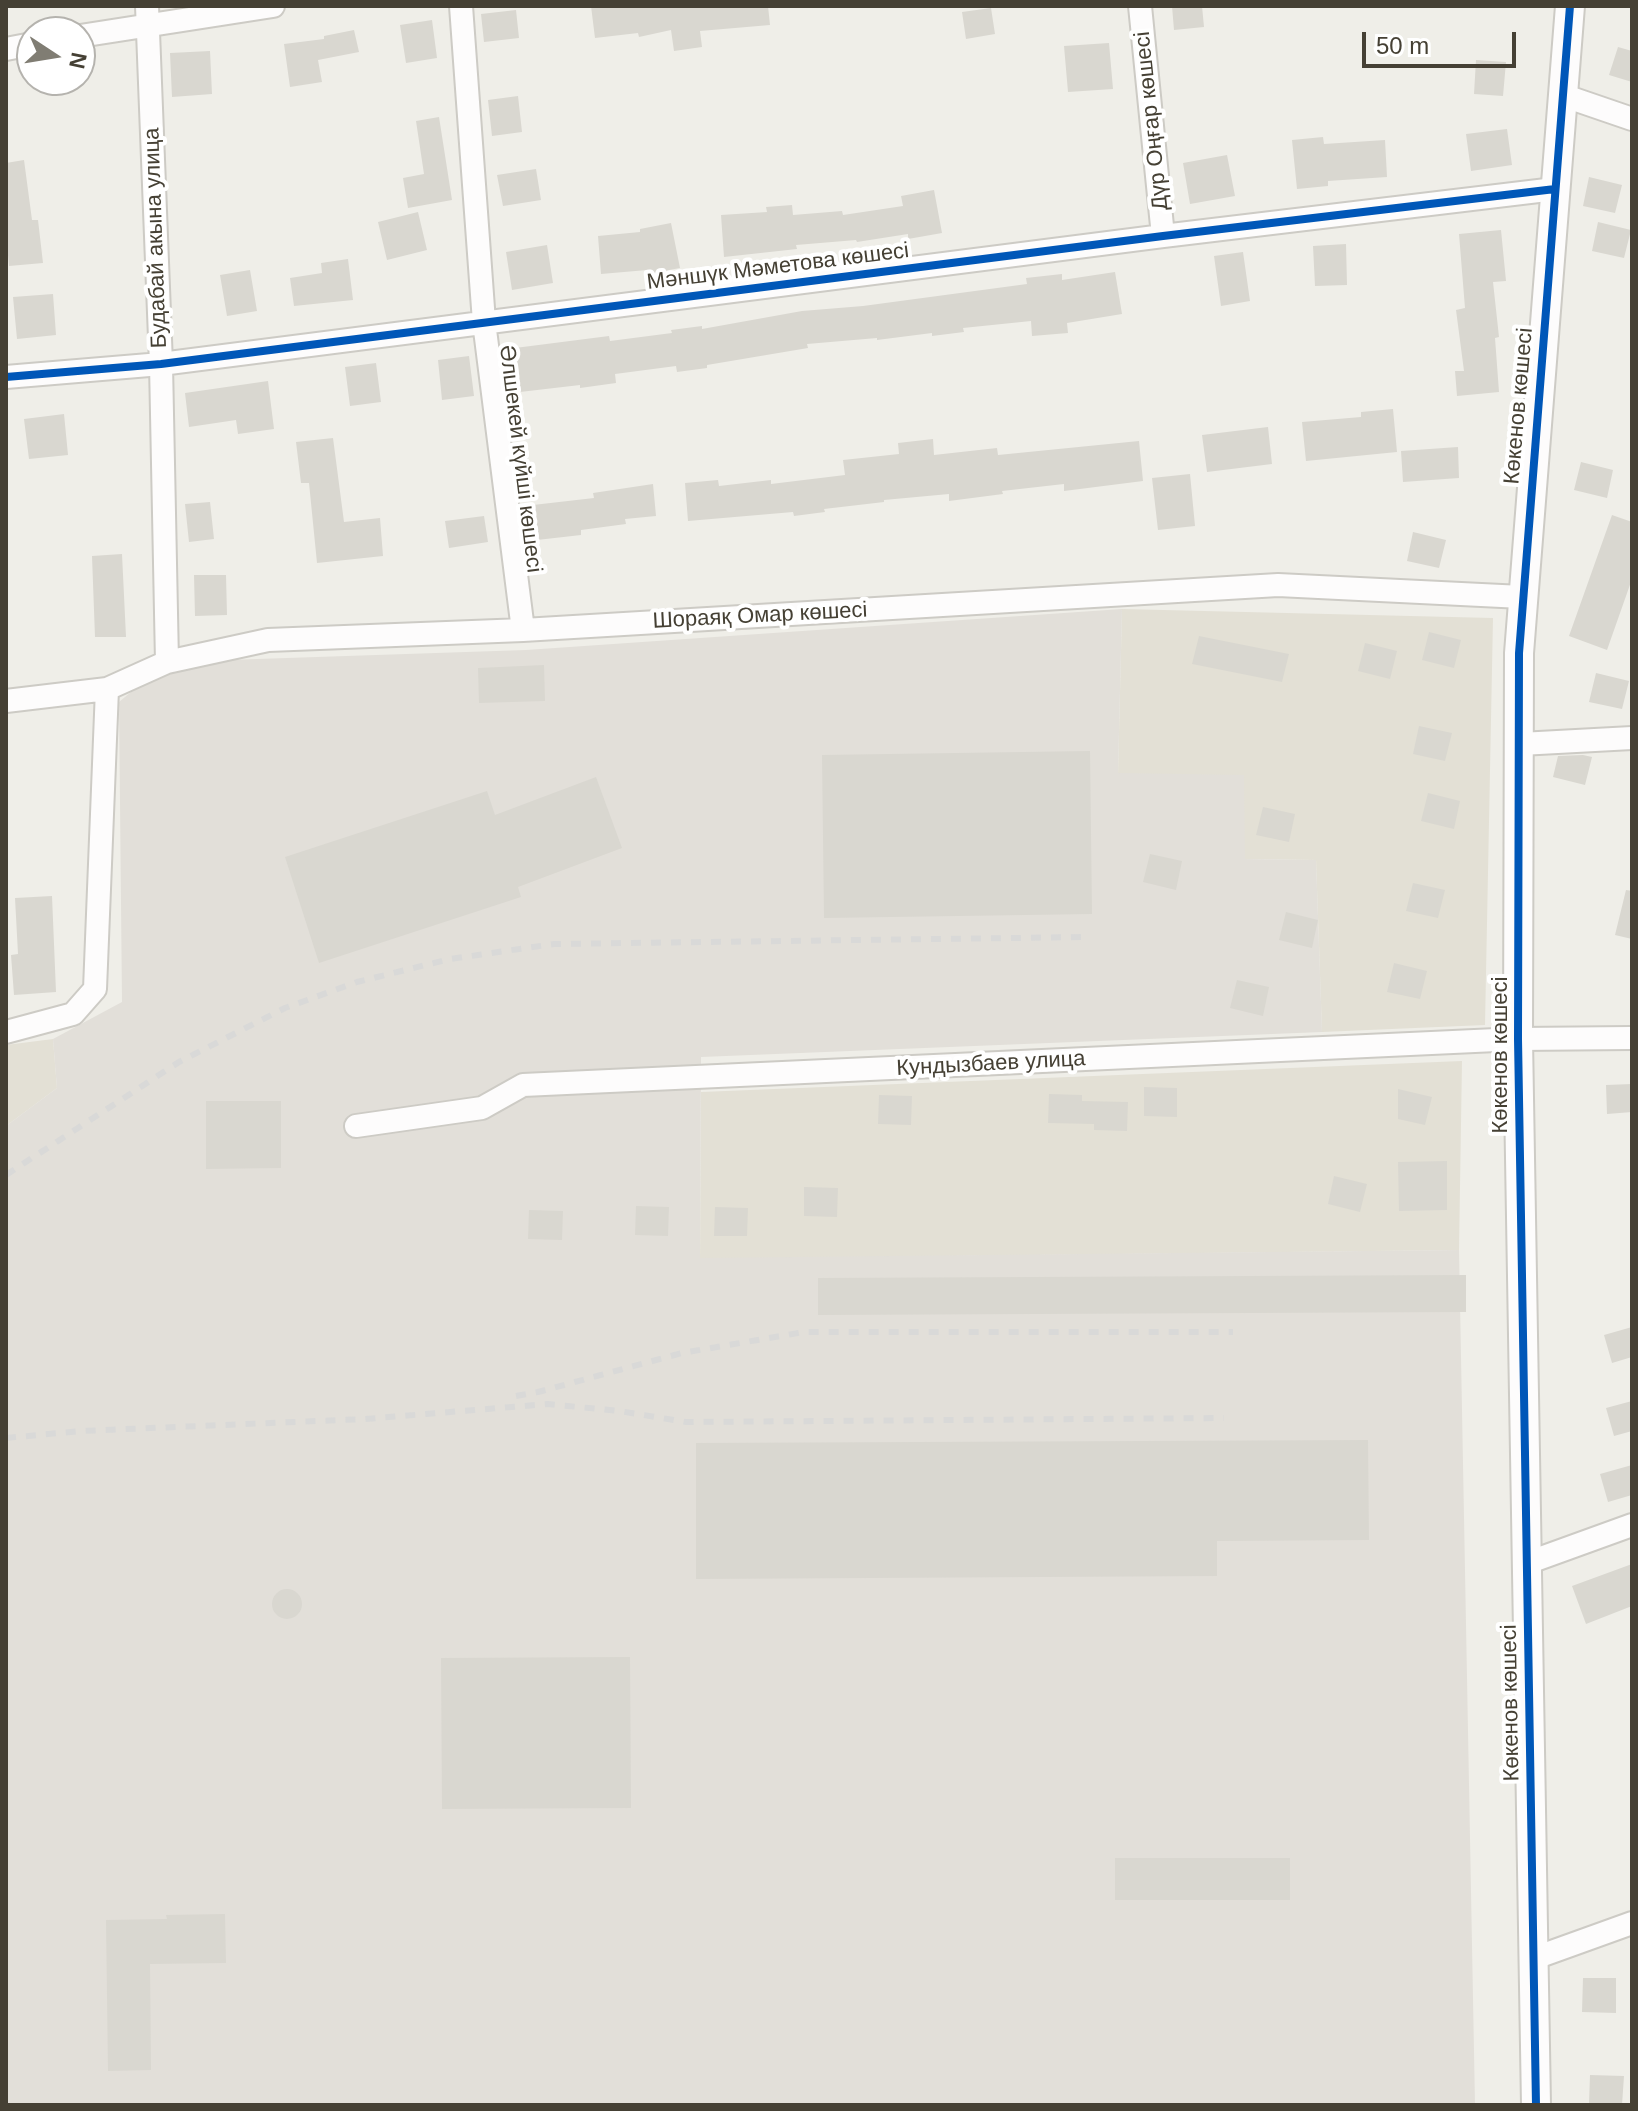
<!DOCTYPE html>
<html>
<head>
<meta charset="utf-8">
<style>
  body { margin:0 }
  #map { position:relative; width:1638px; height:2111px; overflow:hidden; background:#efeee8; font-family:Arial,sans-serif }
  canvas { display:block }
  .frame { position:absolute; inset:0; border:8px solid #454034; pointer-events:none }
  .north { position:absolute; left:16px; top:16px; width:80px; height:80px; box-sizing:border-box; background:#fff; border:2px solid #b5b3ae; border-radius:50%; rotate:102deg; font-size:22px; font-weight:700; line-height:32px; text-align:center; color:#454034 }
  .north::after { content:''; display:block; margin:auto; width:28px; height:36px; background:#807d73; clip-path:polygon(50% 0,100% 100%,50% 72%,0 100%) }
  .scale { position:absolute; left:1362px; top:32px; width:154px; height:36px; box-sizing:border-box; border:4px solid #454034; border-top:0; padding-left:10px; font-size:24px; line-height:28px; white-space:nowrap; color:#454034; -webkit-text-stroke:6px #fff; paint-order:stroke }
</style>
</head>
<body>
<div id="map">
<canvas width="1638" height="2111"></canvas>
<div class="frame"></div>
<div class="north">N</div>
<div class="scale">50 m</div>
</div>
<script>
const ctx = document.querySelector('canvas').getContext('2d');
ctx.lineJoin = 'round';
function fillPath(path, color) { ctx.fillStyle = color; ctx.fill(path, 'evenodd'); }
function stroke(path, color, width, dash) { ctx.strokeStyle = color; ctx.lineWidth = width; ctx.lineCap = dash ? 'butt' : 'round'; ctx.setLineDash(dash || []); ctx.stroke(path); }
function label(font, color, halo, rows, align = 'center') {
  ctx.font = font + ' Arial,sans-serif'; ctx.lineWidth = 8; ctx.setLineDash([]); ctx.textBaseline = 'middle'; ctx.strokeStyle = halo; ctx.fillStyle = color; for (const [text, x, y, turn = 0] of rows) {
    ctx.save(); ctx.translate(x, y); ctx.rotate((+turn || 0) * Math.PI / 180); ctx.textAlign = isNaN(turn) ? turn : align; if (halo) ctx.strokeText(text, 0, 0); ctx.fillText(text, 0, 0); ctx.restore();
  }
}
fillPath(new Path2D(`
  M1122 609 1493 618 1485 1025 1322 1032 1316 860 1244 859 1118 773Z
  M53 1039 57 1088 6 1126V1045Z
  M1462 1061 1459 1250 700 1259 701 1092Z`), '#e3e0d5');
fillPath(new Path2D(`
  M1122 609 1118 773 1244 775 1245 859 1316 860 1322 1032 701 1057 700 1258 1459 1250 1475 2105H6V1126L57 1088 53 1039 122 1002 119 702 167 662 526 650Z`), '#e2dfd9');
fillPath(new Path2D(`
  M591 6H768L770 25 700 31 702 47 674 51 671 30 639 37 638 33 595 38Z
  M1172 6H1202L1204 27 1174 30Z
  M991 8 995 34 966 39 962 12Z
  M516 10 519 38 484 42 481 14Z
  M432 20 437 58 406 63 400 25Z
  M354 30 359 52 318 60 322 82 290 87 284 44 324 39V36Z
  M1109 43 1113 89 1068 92 1064 46Z
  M1618 47 1632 51V82L1609 75Z
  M210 51 212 94 172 97 170 53Z
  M1476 60 1506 62 1503 96 1474 94Z
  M518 96 522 132 492 136 488 100Z
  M439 117 452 200 408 208 403 178 424 174 416 121Z
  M1507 129 1512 165 1471 171 1466 134Z
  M1323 137 1324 144 1385 140 1387 177 1328 181V186L1297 189 1292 140Z
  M1227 155 1235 196 1190 204 1183 163Z
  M24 160 32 220H38L43 263 9 266 6 233V163Z
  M536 169 541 200 503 206 497 175Z
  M1589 177 1622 185 1615 213 1583 206Z
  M934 190 942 233 908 239V234L857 242 856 240 796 245 797 249 724 257 721 215 767 212 766 207 792 205 793 215 842 211 843 215 903 206 901 196Z
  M418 212 427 250 387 260 378 222Z
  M1598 222 1631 230 1624 258 1592 251Z
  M671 223 680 268 648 274 647 270 601 274 598 236 640 232V229Z
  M1501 230 1506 281 1493 282 1499 337 1495 338 1499 392 1457 396 1455 371H1464L1456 310 1465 308 1459 234Z
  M1346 244 1347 285 1315 286 1313 246Z
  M547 245 553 283 512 290 506 252Z
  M1243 252 1250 301 1221 306 1214 256Z
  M348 259 353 300 294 306 290 278 322 273 321 263Z
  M250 270 257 311 227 316 220 275Z
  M1115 272 1122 314 1067 323 1068 333 1032 336 1031 321 963 328 964 332 932 336V333L877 340V338L807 344 808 348 707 365V368L677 372 676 366 615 374 616 383 580 388V385L520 392 515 348 609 336 610 341 672 333 671 330 702 326V329L802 311 863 306 1027 284 1026 278 1062 274V280Z
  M53 294 56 335 17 339 13 297Z
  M469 356 474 396 442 400 438 360Z
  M376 363 381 402 350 406 345 367Z
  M268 381 274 429 238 434 236 420 189 427 185 393Z
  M1393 409 1397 452 1306 461 1302 422 1361 417V412Z
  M64 414 68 455 29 459 24 419Z
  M1268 427 1272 464 1207 472 1202 435Z
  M333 438 344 522 380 518 383 556 317 563 309 483H301L296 442Z
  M933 439 934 455 997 448 998 455 1139 441 1143 481 1064 491V484L1002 491 1003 494 949 501V494L884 500V502L824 509 825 512 794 516 793 512 688 521 685 483 718 480 719 486 771 480V484L845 475 843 460 899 454 898 443Z
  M1458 447 1459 478 1403 482 1401 451Z
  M1581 462 1613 470 1607 498 1574 490Z
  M1190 474 1195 526 1158 530 1152 478Z
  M653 484 656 516 625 519 626 524 581 530V535L537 540 533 505 594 498 593 493Z
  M210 502 214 539 189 542 185 504Z
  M1612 515 1632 522V579L1607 650 1569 636Z
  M484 516 488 542 449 548 445 521Z
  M1413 532 1446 540 1439 568 1407 561Z
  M122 554 126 637H95L92 556Z
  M194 575H226L227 615 195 616Z
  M1429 632 1461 640 1454 668 1422 660Z
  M1199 636 1289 654 1282 682 1192 664Z
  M1365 643 1397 651 1390 679 1358 671Z
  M544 665 545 701 479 703 478 668Z
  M1596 673 1629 681 1622 709 1589 702Z
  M1419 726 1452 733 1445 761 1413 754Z
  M1090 751 1092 914 824 918 822 755Z
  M1583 755 1592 757 1585 785 1553 777 1558 756Z
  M596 777 622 848 518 887 521 897 319 963 285 857 487 791 495 815Z
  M1428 793 1460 801 1454 829 1421 821Z
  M1263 807 1295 814 1289 842 1256 835Z
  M1150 854 1182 861 1176 890 1143 882Z
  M1413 883 1445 890 1438 918 1406 911Z
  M1626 890 1632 891V939L1615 935Z
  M52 896 56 992 14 995 11 955 18 954 15 898Z
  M1286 912 1318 920 1312 948 1279 940Z
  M1394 963 1427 971 1420 999 1387 992Z
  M1237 980 1269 987 1263 1016 1230 1008Z
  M1632 1084V1112L1607 1114 1606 1085Z
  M1144 1087 1177 1088V1117L1144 1116Z
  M1398 1089 1432 1097 1425 1125 1398 1119Z
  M1049 1094 1082 1095V1101L1128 1102 1127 1131 1094 1130V1124L1048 1123Z
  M879 1095 912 1096 911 1125 878 1124Z
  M206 1101H281V1168L206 1169Z
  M1447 1161V1210L1399 1211 1398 1162Z
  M1334 1176 1367 1184 1360 1212 1328 1204Z
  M804 1187 838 1188 837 1217 804 1216Z
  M636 1206 669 1207 668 1236 635 1235Z
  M715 1207 748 1208 747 1236H714Z
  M529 1210 563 1211 562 1240 528 1239Z
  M1466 1275V1312L818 1315V1278Z
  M1632 1327V1357L1612 1363 1604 1335Z
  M1632 1401V1431L1614 1436 1606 1408Z
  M1368 1440 1369 1540 1217 1541V1576L696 1579V1443Z
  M1632 1465V1495L1608 1502 1600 1474Z
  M1632 1564V1606L1586 1624 1572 1586Z
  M272 1604a15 15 0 1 1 30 0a15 15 0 1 1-30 0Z
  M630 1657 631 1808 442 1809 441 1658Z
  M1115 1858H1290V1900H1115Z
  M225 1914 226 1963 150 1964 151 2070 108 2071 106 1920 167 1919 166 1915Z
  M1583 1978H1616V2013L1582 2012Z
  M1590 2075 1624 2076 1622 2105 1589 2104Z`), '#d9d7d0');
const minor = new Path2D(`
  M147 6 161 364 167 662
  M461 6 484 322 523 630
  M1140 6 1163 236
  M80 36 273 6
  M6 49 32 44
  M1562 95 1632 119
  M6 377 161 364 1163 236 1555 189
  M6 701 107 689 167 662 268 640 523 630 1278 585 1522 597
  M1520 744 1632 738
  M6 1032 73 1014 95 989 107 689
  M356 1126 482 1108 523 1085 1518 1039 1632 1038
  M1527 1563 1632 1525
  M1532 1959 1632 1923`);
const tertiary = new Path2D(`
  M1536 2105 1518 1039 1519 653 1570 6`);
stroke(minor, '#cdcbc5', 26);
stroke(tertiary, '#cdcbc5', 32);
stroke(minor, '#fdfcfc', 22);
stroke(tertiary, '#fdfcfc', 28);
stroke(new Path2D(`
  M6 1175 179 1062 285 1008 357 982 450 959 554 944 1088 937
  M516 1396 538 1392 682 1353 804 1332H1233
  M6 1438 81 1431 365 1419 548 1404 619 1411 686 1422 1224 1418`), '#d9d9d8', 6, [10, 10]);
stroke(new Path2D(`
  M6 377 161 364 1163 236 1555 189
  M1536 2105 1518 1039 1519 653 1570 6`), '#0057b8', 8);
label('22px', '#454034', '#fff', [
  ["Дүр Оңғар көшесі",1152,121,-96],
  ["Будабай акына улица",156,238,-92],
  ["Мәншүк Мәметова көшесі",778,267,-7],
  ["Көкенов көшесі",1519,406,-85],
  ["Әлшекей күйші көшесі",520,459,83],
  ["Шораяқ Омар көшесі",760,616,-3],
  ["Көкенов көшесі",1501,1055,-90],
  ["Кундызбаев улица",991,1064,-3],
  ["Көкенов көшесі",1511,1703,-91]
]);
</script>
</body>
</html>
